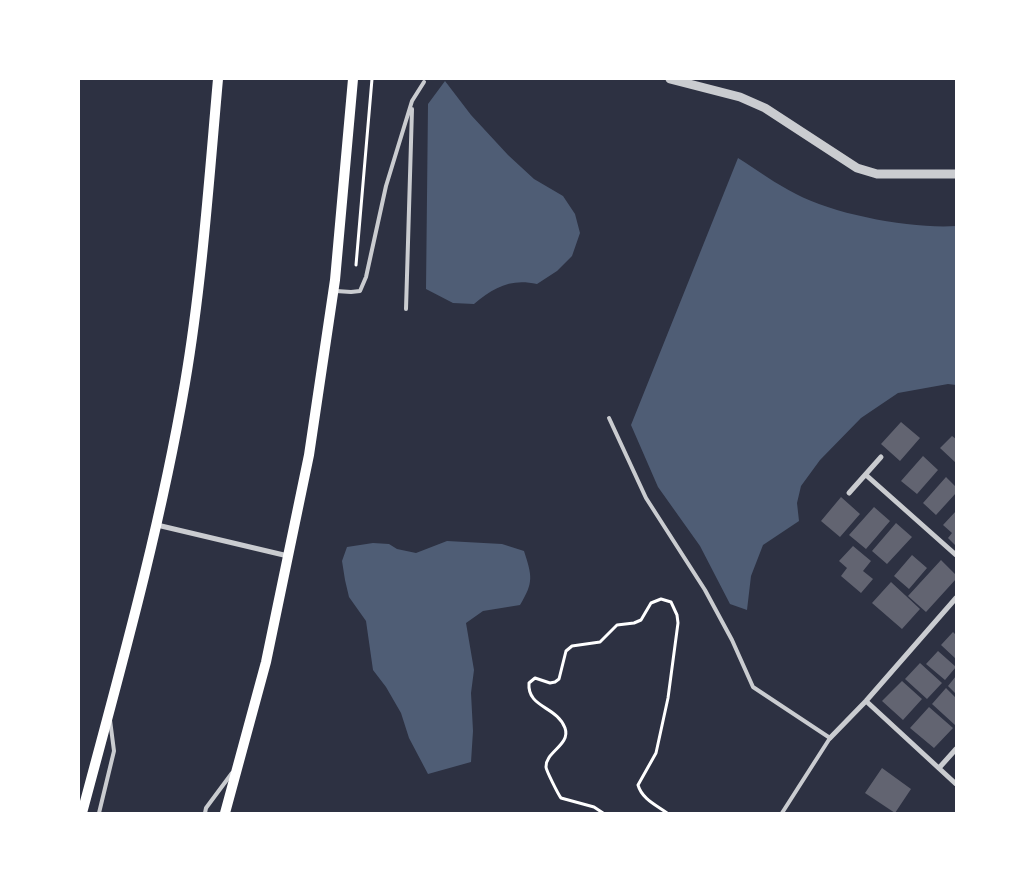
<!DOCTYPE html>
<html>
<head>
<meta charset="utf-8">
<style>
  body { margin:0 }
  #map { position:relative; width:1035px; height:892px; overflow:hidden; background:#2d3142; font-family:"Varela Round",sans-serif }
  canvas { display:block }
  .frame { position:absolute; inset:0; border:80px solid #fff; pointer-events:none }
</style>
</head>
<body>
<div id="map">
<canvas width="1035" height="892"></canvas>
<div class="frame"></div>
</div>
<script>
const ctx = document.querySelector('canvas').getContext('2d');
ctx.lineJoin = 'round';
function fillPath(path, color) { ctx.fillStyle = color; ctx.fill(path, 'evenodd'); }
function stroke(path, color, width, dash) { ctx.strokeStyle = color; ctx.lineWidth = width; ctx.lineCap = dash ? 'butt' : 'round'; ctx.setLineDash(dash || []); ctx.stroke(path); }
fillPath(new Path2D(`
  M445 81 471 115 508 155 534 179 563 196 575 214 580 233 572 256 557 271 537 284C511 278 494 287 474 304L453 303 426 289 428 104Z
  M738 158C757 170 776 184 796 194 835 215 913 229 956 226V385L948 384 898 393 861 418 820 460 801 486 797 503 799 521 763 545 751 576 747 610 730 604 700 546 658 487 631 425Z
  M447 541 502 544 524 551C532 576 534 582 520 605L483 611 466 623 474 670 471 693 473 731 471 762 428 774 409 738 401 713 386 687 373 670 366 621 349 597 345 580 342 561 347 547 373 543 389 544 397 549 416 553Z`), '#4f5d75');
fillPath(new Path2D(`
  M901 422 920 438 900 461 881 444Z
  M952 436 956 439V463L940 448Z
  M923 456 938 470 917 494 901 481Z
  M946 477 956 487V493L936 515 923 503Z
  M841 497 860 514 840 537 821 521Z
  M874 507 890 521 866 549 849 535Z
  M956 511V546L948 538 952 533 943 525Z
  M896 523 912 537 887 564 872 551Z
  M853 546 871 561 863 571 873 579 861 593 841 576 847 568 839 561Z
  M912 555 927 568 909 589 894 576Z
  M941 560 956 575V579L926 612 908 596Z
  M891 582 920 609 902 629 872 603Z
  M953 632 956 635V659L941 645Z
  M938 651 956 667 945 680 926 664Z
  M920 663 942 683 927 699 905 679Z
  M956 676V694L948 686Z
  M902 681 922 699 903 720 882 701Z
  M946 688 956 698V723L955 725 932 704Z
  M929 707 953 728 934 748 910 728Z
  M882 768 911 789 895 813 865 793Z`), '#626471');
stroke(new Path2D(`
  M356 265 372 79
  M603 813 594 807 561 798C558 794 546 770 546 767 545 752 571 745 565 728 557 706 527 708 529 683L535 678 550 683 555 682 559 679 566 651 572 646 600 642 617 625 634 623 641 620 651 603 661 599 671 602 677 615 678 623 668 698 656 753 638 785C642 799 656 805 667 813`), '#fff', 3);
stroke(new Path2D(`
  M336 291 351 292 360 291 366 277 386 186 412 101 424 82
  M406 309 412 109
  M609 418 646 498 705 590 732 640 753 687 830 738 782 813
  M99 813 114 751 110 720
  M205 813 206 808 232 773`), '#caccd0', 4);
stroke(new Path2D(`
  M866 475 956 555
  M849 493 881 457
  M157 525 288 556
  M866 701 956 784
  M830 738 866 701 956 598
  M939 768 956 749`), '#caccd0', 5);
stroke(new Path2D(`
  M670 79 740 97 765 108 857 168 877 174H956`), '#caccd0', 9);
stroke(new Path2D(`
  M82 813C120 671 160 529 185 383 202 283 209 180 218 79
  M225 813 266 662 309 455 335 280 353 79`), '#fff', 10);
</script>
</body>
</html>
